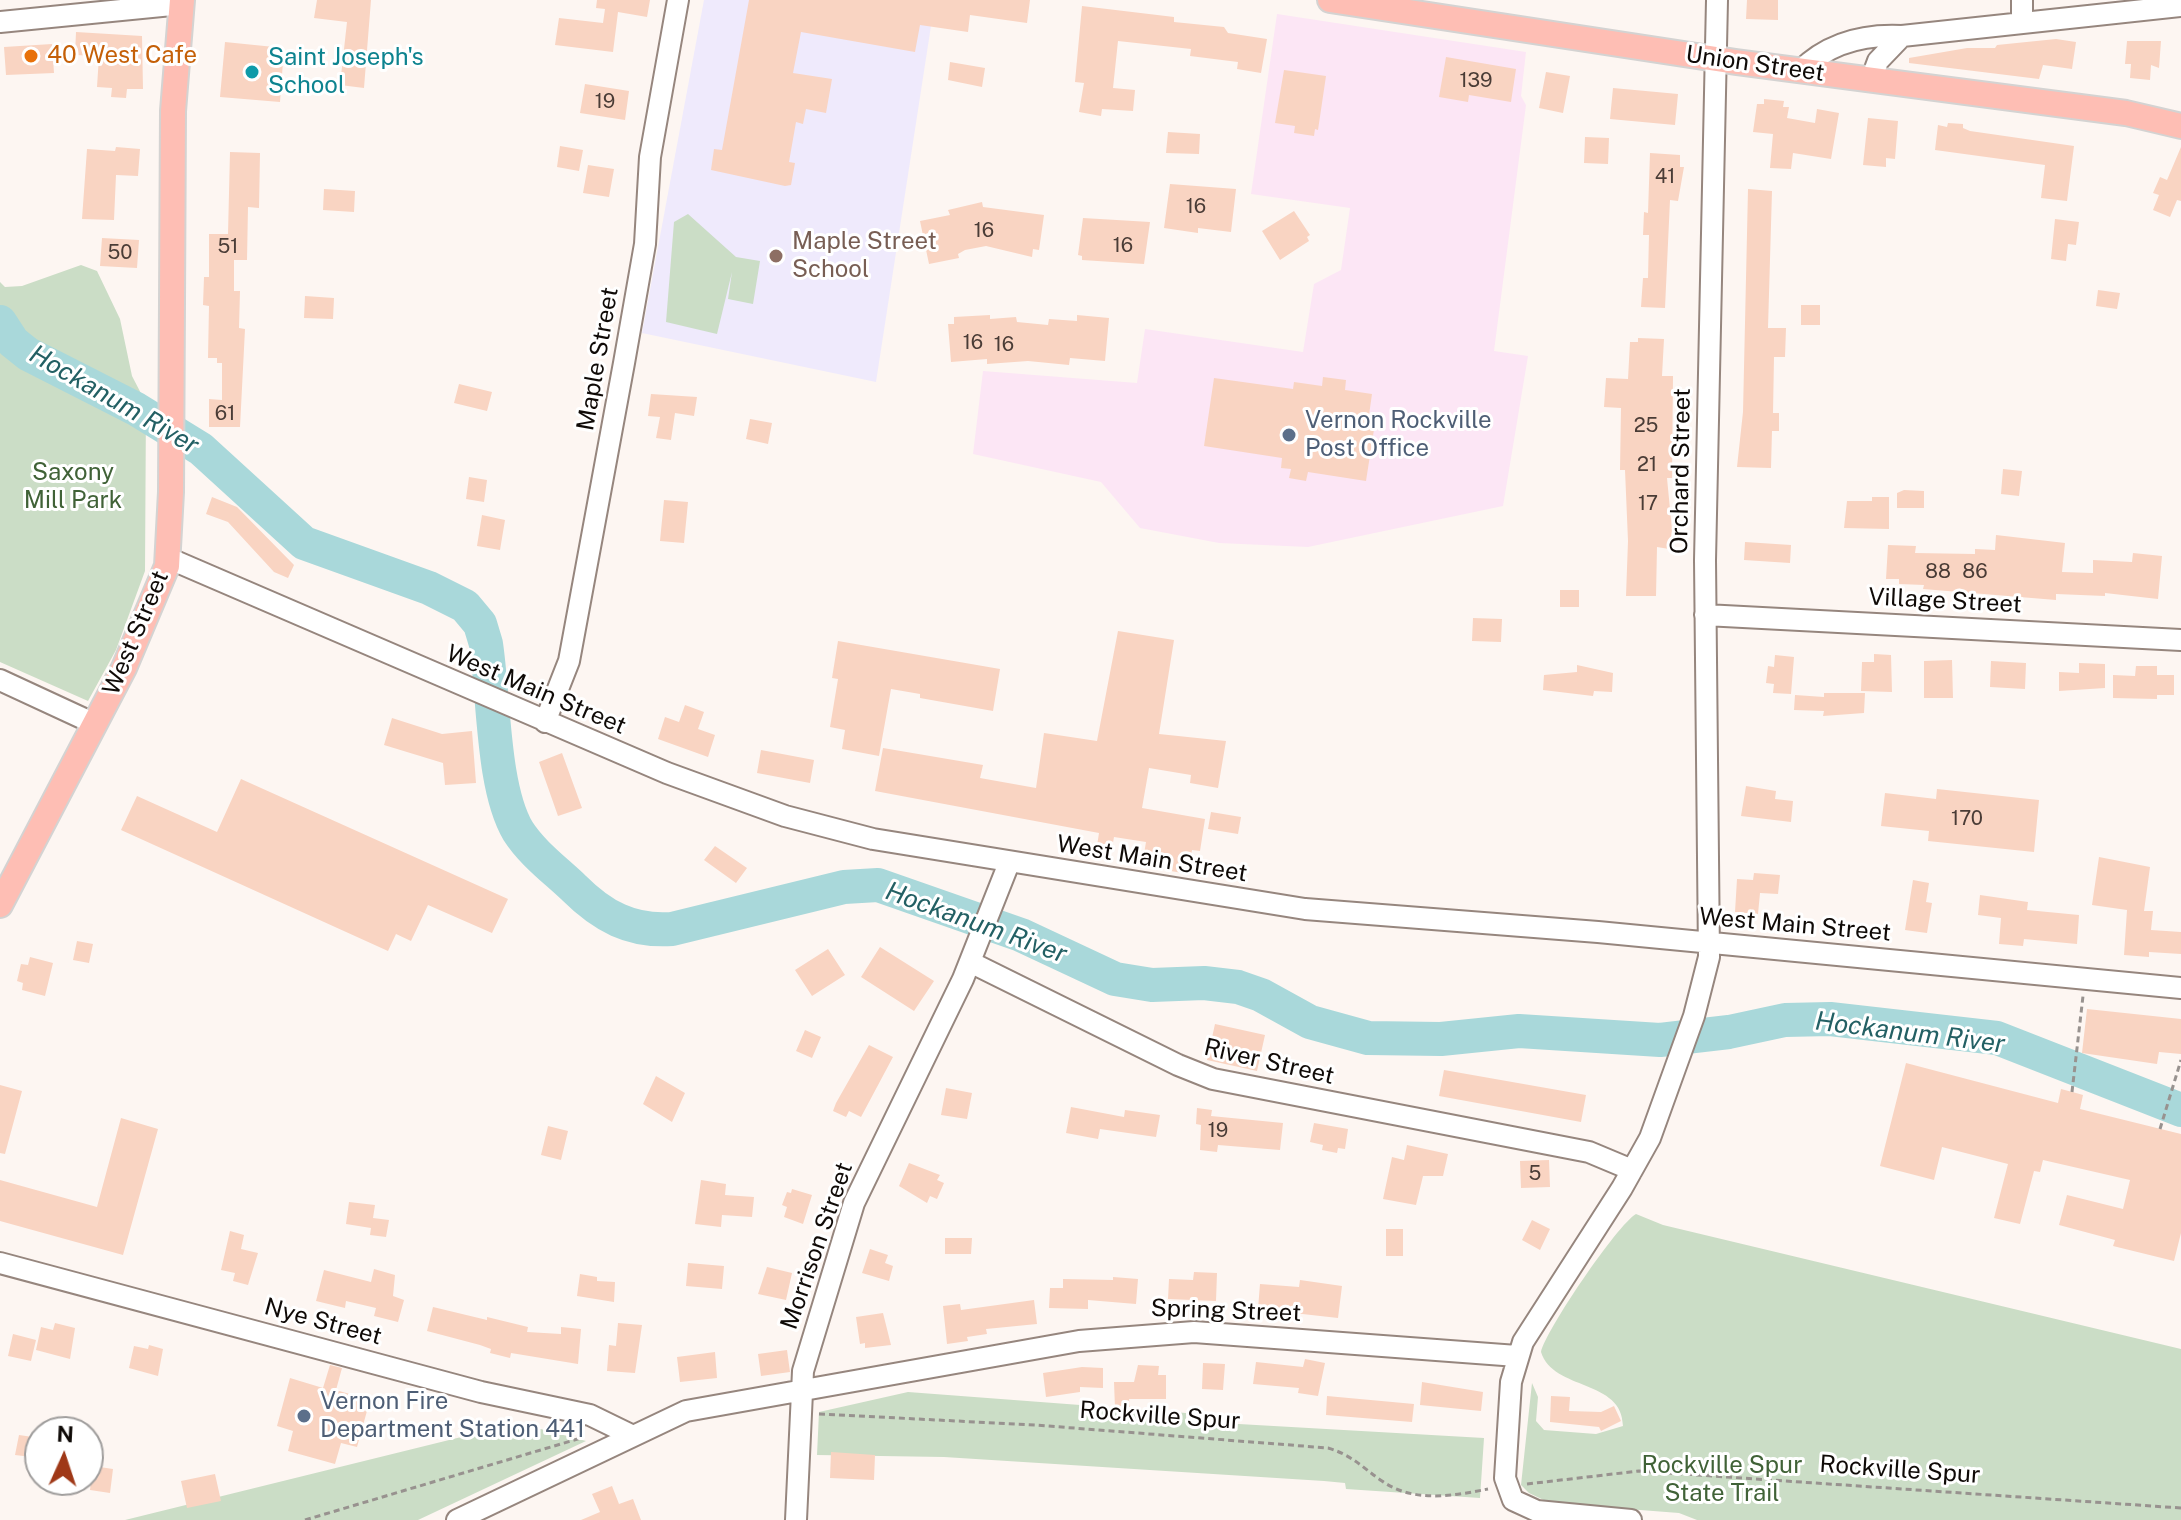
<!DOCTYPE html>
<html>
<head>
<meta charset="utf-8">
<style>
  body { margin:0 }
  #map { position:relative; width:2181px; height:1520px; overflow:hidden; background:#fdf6f2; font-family:"Public Sans",sans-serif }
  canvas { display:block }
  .north { position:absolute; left:24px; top:1416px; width:80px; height:80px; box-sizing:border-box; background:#fff; border:2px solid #9f9d9c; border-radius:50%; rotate:3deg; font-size:22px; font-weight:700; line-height:32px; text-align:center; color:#0f0a07 }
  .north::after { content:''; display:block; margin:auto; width:28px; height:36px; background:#9f3817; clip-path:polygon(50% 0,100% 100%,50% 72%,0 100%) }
</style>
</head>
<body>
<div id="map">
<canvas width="2181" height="1520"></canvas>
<div class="north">N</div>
</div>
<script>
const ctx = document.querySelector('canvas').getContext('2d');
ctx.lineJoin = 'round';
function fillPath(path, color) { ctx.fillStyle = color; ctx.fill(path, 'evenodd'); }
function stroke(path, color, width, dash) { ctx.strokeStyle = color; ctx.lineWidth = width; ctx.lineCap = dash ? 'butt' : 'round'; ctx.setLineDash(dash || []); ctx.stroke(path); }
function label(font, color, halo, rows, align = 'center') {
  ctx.font = font + ' "Public Sans",sans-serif'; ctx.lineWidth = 6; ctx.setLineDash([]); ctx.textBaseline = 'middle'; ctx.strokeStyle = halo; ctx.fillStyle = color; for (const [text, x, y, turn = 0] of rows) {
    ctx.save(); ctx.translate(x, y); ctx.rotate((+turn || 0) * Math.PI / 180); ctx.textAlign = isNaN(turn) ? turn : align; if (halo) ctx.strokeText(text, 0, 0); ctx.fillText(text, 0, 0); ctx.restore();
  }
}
fillPath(new Path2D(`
  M1277 14 1526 52 1521 96 1526 105 1494 351 1528 356 1503 506 1308 547 1219 543 1140 528 1101 482 973 454 983 371 1137 383 1145 329 1303 352 1314 284 1341 270 1350 208 1251 194Z`), '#fce6f5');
fillPath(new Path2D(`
  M704 0H935L876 382 642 333Z`), '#efeafc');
fillPath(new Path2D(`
  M688 214 736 257 760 261 753 304 728 299 732 272 717 334 666 322 674 222Z
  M81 265 97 271 120 319 132 376 146 403 145 571 116 650 88 701 0 662V282L5 287 22 286Z
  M1636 1214 1663 1225 2181 1349V1520H1697L1679 1513 1550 1503 1529 1493 1521 1485 1532 1383 1538 1397 1536 1421 1544 1430 1596 1434 1623 1426C1623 1379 1553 1391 1541 1352 1546 1330 1617 1225 1636 1214Z
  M908 1392 1186 1413V1421L1484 1438 1480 1498 1346 1489 1345 1483 1324 1481 944 1457 817 1455 819 1412Z
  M518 1423 586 1441 418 1520H125Z`), '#cbddc6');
stroke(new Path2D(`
  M0 322 13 342 28 354 136 409 201 449 304 543 429 588 465 606 480 624 486 644C494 696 492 787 518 831 532 853 555 870 574 888 602 916 631 932 672 929L844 887 878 885 1021 935 1115 979 1152 985 1204 983 1238 987 1261 995 1310 1022 1368 1038 1441 1039 1519 1031 1660 1040 1729 1032 1785 1020 1830 1019 1997 1038 2181 1110`), '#a9d8da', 34);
fillPath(new Path2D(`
  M317 0H371L364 88 340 85 347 22 314 18Z
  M597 0H650L647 17 618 12 613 52 555 45 559 18 603 23 605 9 596 8Z
  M749 0H1030L1027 23 970 15 968 32 920 25 915 52 801 32 793 73 832 79 826 113 806 109 803 124 796 122 789 162 795 163 791 185 785 186 711 170 714 149 722 150Z
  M1747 0H1778V20L1746 19Z
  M1082 6 1174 17V22L1224 27 1228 33 1267 39 1261 73 1237 69 1238 62 1190 56 1191 49 1118 41 1113 88 1135 90 1133 111 1102 109 1101 116 1079 112 1084 83 1075 82Z
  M76 32 142 36 143 89H127L126 98 111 97 112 88 97 87 99 56 75 55Z
  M2056 39 2076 42 2072 69 2043 65 2039 79 1909 63V58L1967 48H1995L1997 45Z
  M2127 41H2161L2159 68 2151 65 2150 80 2130 78 2131 64H2125Z
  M225 42 284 48 280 102 220 97Z
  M52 44 54 73 6 75 4 47Z
  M1446 57 1516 69 1511 102 1469 95 1468 102 1439 97Z
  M950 62 985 68 982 87 948 80Z
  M1284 70 1326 76 1318 130 1315 129 1314 136 1294 133 1295 126 1275 123Z
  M1546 72 1570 76 1563 113 1539 108Z
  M585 84 629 91 625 120 580 113Z
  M1613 88 1678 94 1675 125 1610 119Z
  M1764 99 1784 101 1783 107H1789L1787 118 1815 123 1817 109 1839 113 1831 159 1793 153 1791 169 1770 168 1773 134 1753 132 1757 104H1764Z
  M1868 118 1898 121 1895 159 1886 158V167L1863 165Z
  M1948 123 1963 124V128L1970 131 2074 146 2067 201 2041 198 2045 165 1935 150 1938 125 1947 127Z
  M1168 132 1200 134 1199 154 1166 153Z
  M1585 137 1609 138 1608 164 1584 163Z
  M560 146 583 150 579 171 557 167Z
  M116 147 140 149 138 176 116 175 114 220 82 219 87 149 115 151Z
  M2181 147V201L2177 200 2170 217 2153 210 2159 195 2153 193 2160 177 2167 180Z
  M230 152 260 153 259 208 248 207 247 260H234V291H240L239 328 245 329 240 427H209V399L222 400V363H217V358H208L209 306 203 305 204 277H209V234H228Z
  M1650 153 1680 155V167H1684L1678 201 1670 200 1665 308 1641 307 1643 278H1648L1649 235H1643L1644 212 1648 213Z
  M588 165 614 169 609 197 583 193Z
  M1170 184 1236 189 1231 232 1198 228V233L1164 228Z
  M324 189 355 191 354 212 323 210Z
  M1748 189 1772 191 1768 328H1786L1785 357H1774L1773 413H1779V431H1772L1771 468 1737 467 1743 412Z
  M982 202 983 207 1044 215 1039 250 1033 249 1032 257 986 246 965 250 958 254 959 258 929 264 920 221 950 215 948 210Z
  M1294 211 1310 235 1307 237 1309 241 1280 260 1262 231Z
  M1083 218 1150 222 1144 264 1082 260V256L1078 255Z
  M2055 219 2079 222 2076 245 2068 244 2066 261 2051 259Z
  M102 238 139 240 137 268 100 266Z
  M2098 290 2120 293 2117 309 2096 306Z
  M305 296 334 298 333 319 304 318Z
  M1801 305H1820V325H1801Z
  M990 315V319L1016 317 1017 322 1048 325 1049 319 1077 321V315L1109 318 1105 361 1070 358 1069 365 1028 361 987 364V359L951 362 948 324H954V317Z
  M1638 338 1664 339 1662 376H1673L1672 478H1667L1672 530 1669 549 1657 547 1656 596H1626L1628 541 1625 470H1620L1621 408 1604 407 1606 378 1628 379 1630 342H1638Z
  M1323 377 1346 380 1345 390 1372 394 1368 422 1375 423 1366 481 1308 472 1306 481 1289 478 1291 469 1281 468 1282 458 1204 446 1214 378 1293 389 1294 382 1322 386Z
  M459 384 492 392 487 411 454 403Z
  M651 394 697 397 694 416 675 413 671 440 656 438 660 417 648 416Z
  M750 419 772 423 768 444 746 439Z
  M2003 469 2022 471 2019 496 2001 494Z
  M469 477 487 480 484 502 466 499Z
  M1904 490 1924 491V508H1897V493Z
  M212 497 237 507 294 565 288 578 274 572 228 522 206 514Z
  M1872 497H1889V529L1844 528 1847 501H1872Z
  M664 500 688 502 684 543 660 541Z
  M482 515 505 520 500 550 477 546Z
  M1996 535 2065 543 2062 572 2093 573V560L2132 562 2133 553 2162 556 2158 599 2105 593V596L2056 594V600L1923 589 1924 585 1899 584V579H1886L1888 545 1916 546 1915 553 1975 554V549L1995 550Z
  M1745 542 1791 545 1790 563 1744 560Z
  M1560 590H1579V607H1560Z
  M1473 618 1502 619 1501 642 1472 641Z
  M1118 631 1174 640 1159 734 1226 741 1218 788 1190 783 1191 775 1149 768 1142 808 1205 819 1200 851 1192 850 1188 874 1142 866 1146 842 1114 837 1112 848 1097 846 1099 833 875 791 883 748 983 765 980 778 1036 788 1044 733 1097 741Z
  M838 641 1000 669 993 711 920 698V694L891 689 879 756 842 749 845 730 830 727 838 679 832 678Z
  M1874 654 1891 655 1892 692 1861 691 1862 662H1874Z
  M1775 655 1794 657 1791 694 1773 693 1774 684 1766 683 1768 666 1774 667Z
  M1952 660 1953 698H1924V661Z
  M1991 661 2026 663 2025 689 1990 687Z
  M2079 663 2105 664V688L2059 691V672L2079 673Z
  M1577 665 1613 673 1612 692 1594 691 1593 696 1543 690 1544 675 1577 672Z
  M2136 666H2157V675H2174V695H2157V699L2113 698V675L2135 676Z
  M1824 693H1865L1864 713 1823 716 1824 711 1794 710 1795 695 1824 697Z
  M685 705 704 712 698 729 715 735 708 757 658 739 665 717 679 722Z
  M392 718 442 734 472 731 476 783 445 785 443 763 384 745Z
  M761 750 814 760 810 783 757 773Z
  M562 753 582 808 558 816 539 762Z
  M241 779 508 899 492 933 428 905 411 941 396 934 388 951 121 830 137 796 217 832Z
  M1746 786 1776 791 1775 799 1793 801 1791 822 1741 816Z
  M1937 789 2039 800 2034 852 1928 841 1929 831 1881 826 1885 793 1936 799Z
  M1211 812 1241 817 1238 834 1208 829Z
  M715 846 747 868 736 883 704 860Z
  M2099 857 2150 867 2144 911H2153L2151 930 2181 932V954L2149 952V957L2124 955 2127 910 2092 905Z
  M1754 873 1780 875 1778 894 1760 893 1758 914 1735 912 1737 879 1753 880Z
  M1913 880 1929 883 1926 902 1932 903 1927 933 1905 930Z
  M1980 895 2028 902 2027 910 2079 915 2077 944 2024 939 2023 946 1999 944 2001 918 1978 915Z
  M77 941 93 944 89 963 73 960Z
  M880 947 934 981 914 1011 861 977Z
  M828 949 845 975 812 996 795 970Z
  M30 957 53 963 45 996 22 990 23 983 17 981 21 964 28 965Z
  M2087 1009 2181 1019V1054L2159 1052 2157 1064 2082 1053Z
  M1215 1024 1265 1035 1257 1071 1207 1060Z
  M805 1030 821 1037 812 1058 796 1051Z
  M869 1045 893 1057 861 1117 849 1111 846 1117 833 1111 836 1103Z
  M1906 1063 2058 1103 2061 1089 2076 1093 2083 1095 2080 1109 2181 1134V1233L2174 1261 2113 1246 2115 1240 2059 1225 2067 1195 2123 1209 2130 1180 2043 1160 2040 1172 2034 1171 2020 1224 1994 1218 2008 1164 1942 1147 1934 1180 1880 1166Z
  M1444 1070 1586 1095 1581 1122 1439 1096Z
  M656 1076 685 1093 672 1122 643 1104Z
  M0 1085 22 1091 5 1154 0 1153Z
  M946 1088 972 1093 967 1119 941 1115Z
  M1071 1107 1124 1117 1125 1110 1160 1115 1156 1137 1100 1129 1098 1139 1066 1133Z
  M1197 1108 1212 1110 1211 1116 1283 1123 1280 1150 1218 1145 1217 1152 1200 1150 1201 1125 1196 1124Z
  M121 1118 158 1129 123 1255 0 1221V1180L97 1207Z
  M1314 1123 1348 1129 1345 1149 1338 1148 1337 1153 1322 1150 1323 1145 1310 1142Z
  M548 1126 568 1131 561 1160 541 1155Z
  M1407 1145 1448 1154 1443 1176H1423L1416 1205 1383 1199 1392 1157 1404 1160Z
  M1549 1160 1550 1187 1521 1188 1520 1161Z
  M909 1163 940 1175 937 1180 944 1183 937 1199 930 1196 927 1203 899 1186Z
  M701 1180 726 1184 725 1195 754 1197 752 1217 722 1215 721 1227 695 1224Z
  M792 1189 812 1195 803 1224 784 1217 787 1207 782 1205 787 1192 791 1193Z
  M349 1202 375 1205 373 1218 389 1220 386 1237 370 1235 371 1228 346 1224Z
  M1532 1220 1550 1229 1540 1250 1522 1240Z
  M1386 1229H1403V1256H1386Z
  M230 1231 244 1235 241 1249 258 1253 248 1285 233 1281 235 1273 221 1270Z
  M945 1238H972L971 1254H945Z
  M870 1249 888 1255 885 1263 893 1266 889 1281 862 1273Z
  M688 1263 724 1266 722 1289 686 1286Z
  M767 1267 792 1273 786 1300 758 1294Z
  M374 1269 395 1275 393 1296 404 1300 398 1322 374 1316 376 1308 346 1301 345 1308 316 1301 324 1270 371 1282Z
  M1194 1272 1217 1273 1216 1301 1168 1299 1169 1279 1193 1280Z
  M580 1274 597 1277V1281L615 1282 614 1302 577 1296Z
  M1113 1277 1138 1279 1136 1304 1088 1300V1309L1049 1308 1050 1288H1063V1279L1113 1280Z
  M1300 1280 1342 1286 1338 1318 1258 1309 1260 1284 1299 1287Z
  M1034 1300 1037 1324 986 1329 987 1334 967 1337 968 1341 947 1344 943 1306 960 1304 961 1310Z
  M433 1307 487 1320V1317L528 1327 527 1332 561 1334V1327L581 1329 578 1364 511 1353 510 1358 490 1353 491 1349 480 1345 427 1331Z
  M883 1313 891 1345 865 1348V1343L860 1344 856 1317Z
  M55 1323 75 1328 70 1359 36 1350 41 1327 53 1330Z
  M618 1323 642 1325 635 1373 607 1371 609 1345 616 1346Z
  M13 1334 36 1340 31 1361 8 1356Z
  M149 1345 163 1349 158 1376 129 1368 134 1346 148 1349Z
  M787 1350 790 1372 761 1376 758 1354Z
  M715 1352 717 1378 680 1382 677 1357Z
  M1305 1359 1325 1363 1318 1396 1298 1393 1299 1388 1253 1384 1256 1362 1303 1367Z
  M1203 1363 1225 1364 1223 1390 1202 1389Z
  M330 1365 342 1368 336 1390 370 1400 357 1447 341 1443 335 1464 288 1451 293 1431 277 1426 290 1378 323 1388Z
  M1138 1365 1159 1366 1158 1375H1166V1399H1129L1130 1407 1115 1408 1114 1382H1134Z
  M1082 1367 1103 1368V1388L1080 1387V1392L1046 1397 1043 1373Z
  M1422 1382 1483 1392 1481 1411 1420 1405Z
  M1327 1396 1414 1404 1412 1422 1326 1415Z
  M1551 1396 1570 1397 1569 1411 1601 1412 1614 1406 1621 1421 1601 1431 1599 1427 1550 1422Z
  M19 1435 40 1438V1458L15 1455Z
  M831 1452 875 1455 874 1480 830 1478Z
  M93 1466 113 1469 110 1493 90 1490Z
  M215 1474 221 1501 187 1508 181 1481Z
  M612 1486 619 1504 633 1499 641 1520H581L600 1512 592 1494Z`), '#f9d4c2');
const minor = new Path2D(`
  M2022 0V22
  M0 22 182 4
  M1800 71C1828 43 1863 34 1902 36L2181 6
  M1871 80 1878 61 1902 36
  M168 558 667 773 785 816 873 839 1305 909 1598 932 2181 988
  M1705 615 2181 640
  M0 680 95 724
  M545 722 569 661 624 363 645 244 650 157 678 0
  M970 962 1178 1065 1213 1079 1589 1152 1632 1170
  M0 1263 481 1392 590 1415 631 1435
  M457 1520 686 1411 1079 1341 1194 1332 1517 1356
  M796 1520 803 1371 854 1203 963 979 1009 863
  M1631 1520 1537 1511 1513 1500 1505 1478 1511 1382 1523 1342 1622 1188 1650 1138 1694 1016 1709 957 1705 560 1717 0`);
const major = new Path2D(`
  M1330 0 1736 62 2126 113 2181 126
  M0 905 124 668 167 566 171 492 173 111 182 0`);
stroke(minor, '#96867e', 24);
stroke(major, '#d4d3d2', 28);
stroke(new Path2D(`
  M2072 1092 2083 996
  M2160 1129 2181 1060
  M819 1414 1035 1425 1328 1448C1352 1455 1363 1468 1382 1481 1413 1503 1453 1496 1488 1489
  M1527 1484 1639 1471 2181 1508
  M305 1520 581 1438`), '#98928f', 3, [6, 4]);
stroke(minor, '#fff', 20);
stroke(major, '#febeb4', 24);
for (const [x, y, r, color] of [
  [31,56,8,"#e8710a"],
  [252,72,8,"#0f9aa8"],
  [776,256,8,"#8d6e63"],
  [1289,435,8,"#5c6f8a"],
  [304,1416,8,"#5c6f8a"]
]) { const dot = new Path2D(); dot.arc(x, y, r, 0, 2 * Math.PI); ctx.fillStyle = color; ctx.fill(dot); stroke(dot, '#fff', 3); }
label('20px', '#4a3c36', null, [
  ["139",1476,81],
  ["19",605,102],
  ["41",1665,177],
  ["16",1196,207],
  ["16",984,231],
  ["16",1123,246],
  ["51",228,247],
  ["50",120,253],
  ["16",973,343],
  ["16",1004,345],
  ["61",225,414],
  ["25",1646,426],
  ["21",1647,465],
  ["17",1648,504],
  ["88",1938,572],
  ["86",1975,572],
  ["170",1967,819],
  ["19",1218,1131],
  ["5",1535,1174]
]);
label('24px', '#c56008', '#fff', [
  ["40 West Cafe",47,56]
], 'left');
label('24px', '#0d838f', '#fff', [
  ["Saint Joseph's",268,58],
  ["School",268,86]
], 'left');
label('24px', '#0f0a07', '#fff', [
  ["Union Street",1755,64,8],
  ["Maple Street",598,359,-80],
  ["Orchard Street",1681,471,-89],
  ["Village Street",1945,601,3],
  ["West Street",136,633,-67],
  ["West Main Street",536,690,23],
  ["West Main Street",1152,859,9],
  ["West Main Street",1795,925,5],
  ["River Street",1269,1062,13],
  ["Morrison Street",817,1246,-71],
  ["Spring Street",1226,1311,2],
  ["Nye Street",323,1322,15],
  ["Rockville Spur",1160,1416,4],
  ["Rockville Spur",1900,1470,4]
]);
label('24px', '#785e54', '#fff', [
  ["Maple Street",792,242],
  ["School",792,270]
], 'left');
label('24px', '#4e5e75', '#fff', [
  ["Vernon Rockville",1305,421],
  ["Post Office",1305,449],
  ["Vernon Fire",320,1402],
  ["Department Station 441",320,1430]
], 'left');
label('24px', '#406237', '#fff', [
  ["Saxony",73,473],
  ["Mill Park",73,501],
  ["Rockville Spur",1722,1466],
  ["State Trail",1722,1494]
]);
label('italic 26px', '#236064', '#fff', [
  ["Hockanum River",114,400,30],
  ["Hockanum River",976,923,20],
  ["Hockanum River",1910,1033,7]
]);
</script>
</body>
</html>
